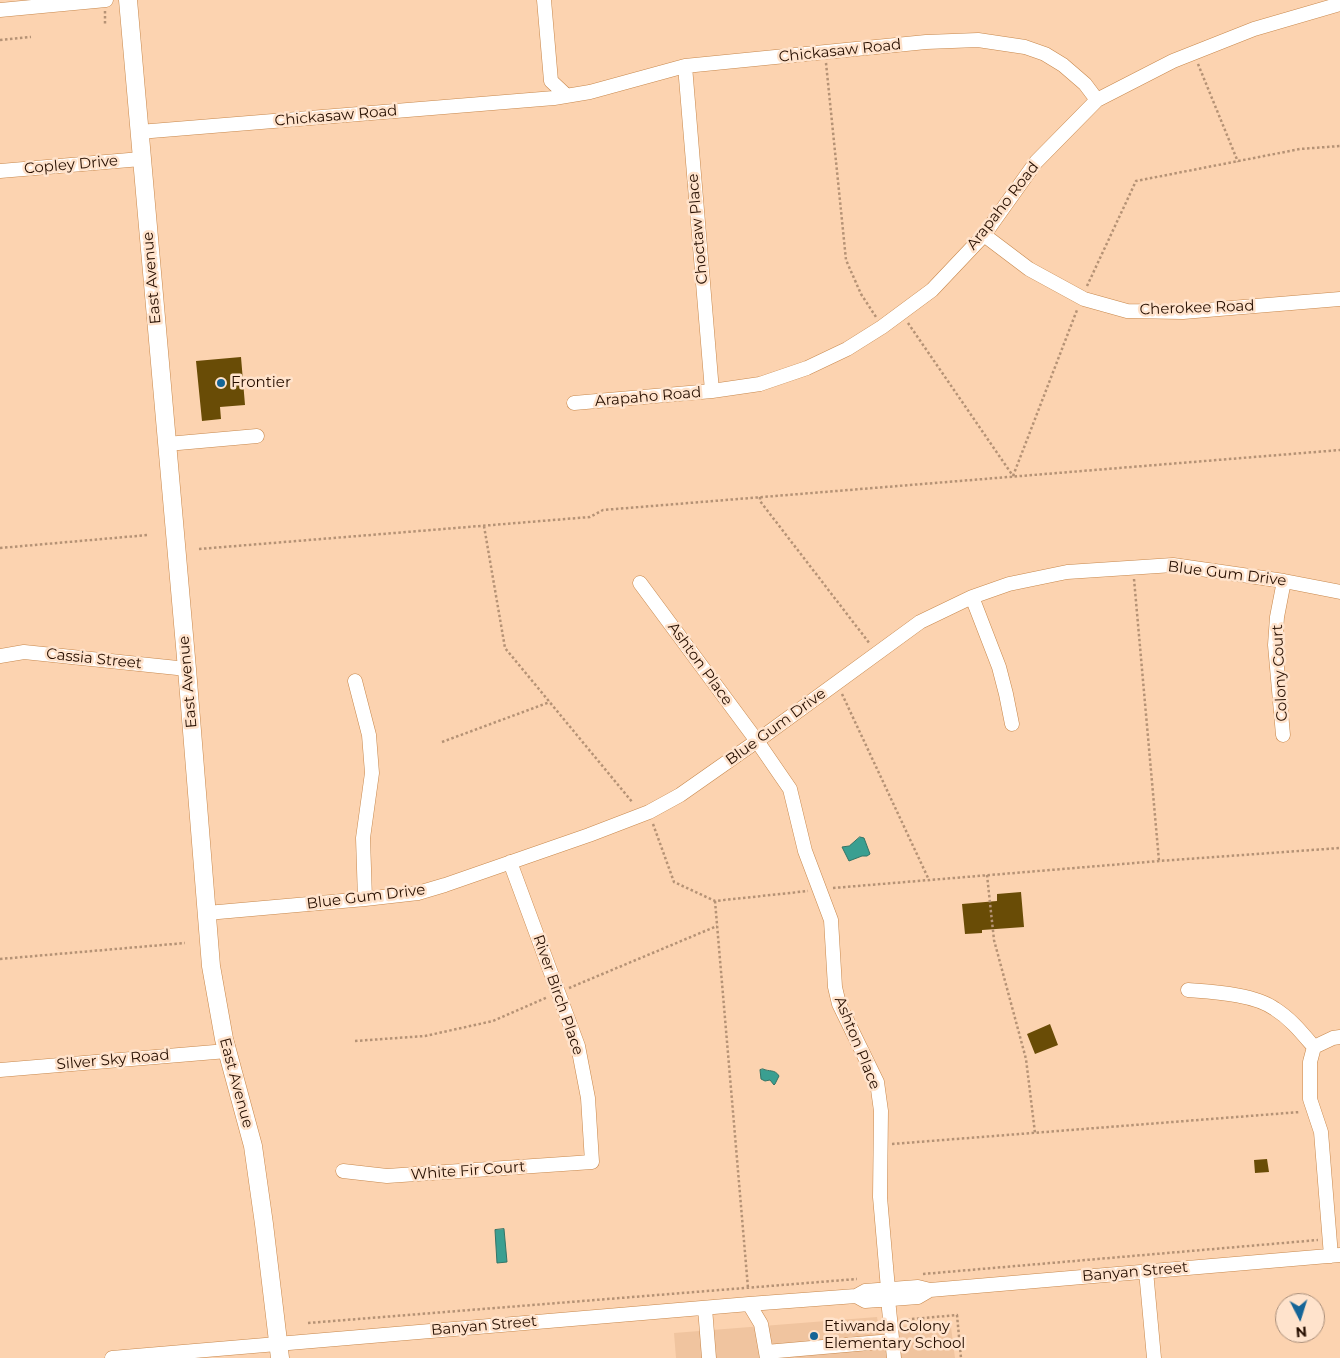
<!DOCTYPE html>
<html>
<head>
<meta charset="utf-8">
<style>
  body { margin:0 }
  #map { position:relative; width:1340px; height:1358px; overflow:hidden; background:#fcd3b0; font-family:Montserrat,sans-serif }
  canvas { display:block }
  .north { position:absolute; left:1275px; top:1293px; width:50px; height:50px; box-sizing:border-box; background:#ffe3cc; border:1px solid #a98e7a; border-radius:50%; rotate:175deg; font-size:14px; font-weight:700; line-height:20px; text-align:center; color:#270f00 }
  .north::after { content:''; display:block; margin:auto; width:18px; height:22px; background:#156597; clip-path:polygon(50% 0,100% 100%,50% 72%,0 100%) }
</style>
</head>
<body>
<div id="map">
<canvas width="1340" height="1358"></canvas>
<div class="north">N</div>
</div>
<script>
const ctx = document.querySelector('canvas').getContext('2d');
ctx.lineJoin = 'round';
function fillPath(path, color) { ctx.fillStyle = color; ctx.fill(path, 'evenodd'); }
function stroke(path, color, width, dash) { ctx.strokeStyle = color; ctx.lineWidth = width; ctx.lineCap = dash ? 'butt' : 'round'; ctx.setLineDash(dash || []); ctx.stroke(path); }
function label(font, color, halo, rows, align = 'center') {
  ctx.font = font + ' Montserrat,sans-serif'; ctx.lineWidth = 5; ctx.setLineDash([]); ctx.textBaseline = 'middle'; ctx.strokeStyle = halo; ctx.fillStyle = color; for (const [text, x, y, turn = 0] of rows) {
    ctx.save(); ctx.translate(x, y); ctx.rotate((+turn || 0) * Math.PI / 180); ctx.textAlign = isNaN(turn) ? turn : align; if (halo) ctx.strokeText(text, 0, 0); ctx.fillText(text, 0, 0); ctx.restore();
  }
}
fillPath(new Path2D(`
  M877 1317 878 1323 909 1326 937 1322 951 1327 955 1358H676L674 1333Z`), '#f0c49f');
const water = new Path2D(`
  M860 837 864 838 870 854 867 856H862L849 861 842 847 849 846Z
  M763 1069C769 1072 775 1069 779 1076L775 1084 774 1085 770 1080 765 1081 761 1079 760 1070Z
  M504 1229 507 1262 497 1263 495 1230Z`);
fillPath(water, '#3a9f91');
stroke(water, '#347466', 1);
fillPath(new Path2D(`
  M241 357 245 405 220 407 221 419 202 421 196 361Z
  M1021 892 1024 927 982 930V933L965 934 962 904 997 901V894Z
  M1050 1024 1058 1045 1035 1054 1027 1034Z
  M1267 1159 1269 1172 1255 1173 1254 1160Z`), '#694c06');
const minor = new Path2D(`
  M544 0 551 81 567 96
  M0 10 106 0
  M685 66 712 391
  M139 132 554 98 590 92 685 66 926 42 978 40 1025 47 1045 54 1063 65 1085 84 1097 100
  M0 171 141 159
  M984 235 1029 269 1084 299 1127 311 1183 312 1340 299
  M574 403 712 391 760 384 807 368 847 349 882 327 932 290 984 235 1036 162 1097 100 1173 61 1254 29 1340 4
  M167 444 257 436
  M640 583 757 741 790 789 805 851 831 920 835 987 839 1004 877 1082 881 1111 880 1197 888 1289
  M972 597 999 667 1006 694 1012 724
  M0 656 24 652 187 669
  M355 681 369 735 372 773 363 838 365 899
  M1283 735 1275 645 1277 617 1284 581
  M207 913 365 899 418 893 445 885 589 835 649 812 680 795 757 741 920 622 972 597 1009 584 1067 572 1173 565 1284 581 1340 592
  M1188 990C1213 992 1255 994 1275 1009 1291 1019 1302 1033 1314 1047
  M1314 1047 1310 1062V1099L1321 1132 1331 1256
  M1314 1047 1333 1038 1340 1037
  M0 1070 227 1051
  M343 1171 387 1176 592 1162 588 1098 578 1046 510 862
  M1146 1271 1154 1358
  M856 1296 865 1301 918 1297 930 1290
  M888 1299 894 1358
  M749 1304 761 1324 767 1358
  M705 1308 709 1358
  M766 1352 892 1341
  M112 1358 749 1304 856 1296 865 1291 918 1287 930 1290 1340 1255`);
const major = new Path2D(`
  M128 0 187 669 211 966 224 1039 253 1146 264 1224 280 1358`);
stroke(minor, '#c7874b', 15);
stroke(major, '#c7874b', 19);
stroke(new Path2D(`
  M105 11V25
  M0 40 31 37
  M826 63 846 260 861 294 876 317
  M1198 64 1238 162
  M1087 286 1136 181 1300 149 1340 146
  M908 323 1013 476
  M1013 476 1077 310
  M760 497V501L870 644
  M484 526 505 648 633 803
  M0 548 148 535
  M199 549 590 517 603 510 1340 450
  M1134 579 1159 861
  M842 694 929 880
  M442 742 550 702
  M653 824 674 882 715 901 808 891
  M987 875 994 940 1026 1059 1035 1133
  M833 888 1159 861 1340 848
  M715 901 748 1288
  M0 959 185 943
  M569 988 717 926
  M355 1041 425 1036 493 1021 548 997
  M892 1144 1300 1112
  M923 1274 1318 1240
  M902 1320 957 1315 961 1358
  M308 1323 857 1279`), '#b59275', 2.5, [2.5, 2.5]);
stroke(minor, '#fff', 14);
stroke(major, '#fff', 18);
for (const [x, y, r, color] of [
  [221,383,5,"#156597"],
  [814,1336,5,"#156597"]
]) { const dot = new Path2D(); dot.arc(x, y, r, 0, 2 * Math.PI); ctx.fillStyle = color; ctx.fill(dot); stroke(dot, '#ffe3cc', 2); }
label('15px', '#270f00', '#ffe3cc', [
  ["Chickasaw Road",840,51,-6],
  ["Chickasaw Road",336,116,-5],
  ["Copley Drive",71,165,-5],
  ["Arapaho Road",1003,206,-52],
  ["Choctaw Place",698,229,-95],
  ["East Avenue",152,278,-95],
  ["Cherokee Road",1197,308,-2],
  ["Arapaho Road",648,397,-5],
  ["Blue Gum Drive",1227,574,7],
  ["Cassia Street",94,659,6],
  ["Ashton Place",700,664,54],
  ["Colony Court",1280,673,-93],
  ["East Avenue",188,682,-95],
  ["Blue Gum Drive",776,727,-36],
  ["Blue Gum Drive",366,897,-7],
  ["River Birch Place",558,995,71],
  ["Ashton Place",857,1043,68],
  ["Silver Sky Road",113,1060,-5],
  ["East Avenue",236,1083,75],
  ["White Fir Court",468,1171,-4],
  ["Banyan Street",1135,1272,-5],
  ["Banyan Street",484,1326,-5]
]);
label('15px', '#270f00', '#ffe3cc', [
  ["Frontier",231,383],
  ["Etiwanda Colony",824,1327],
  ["Elementary School",824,1344]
], 'left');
</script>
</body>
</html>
